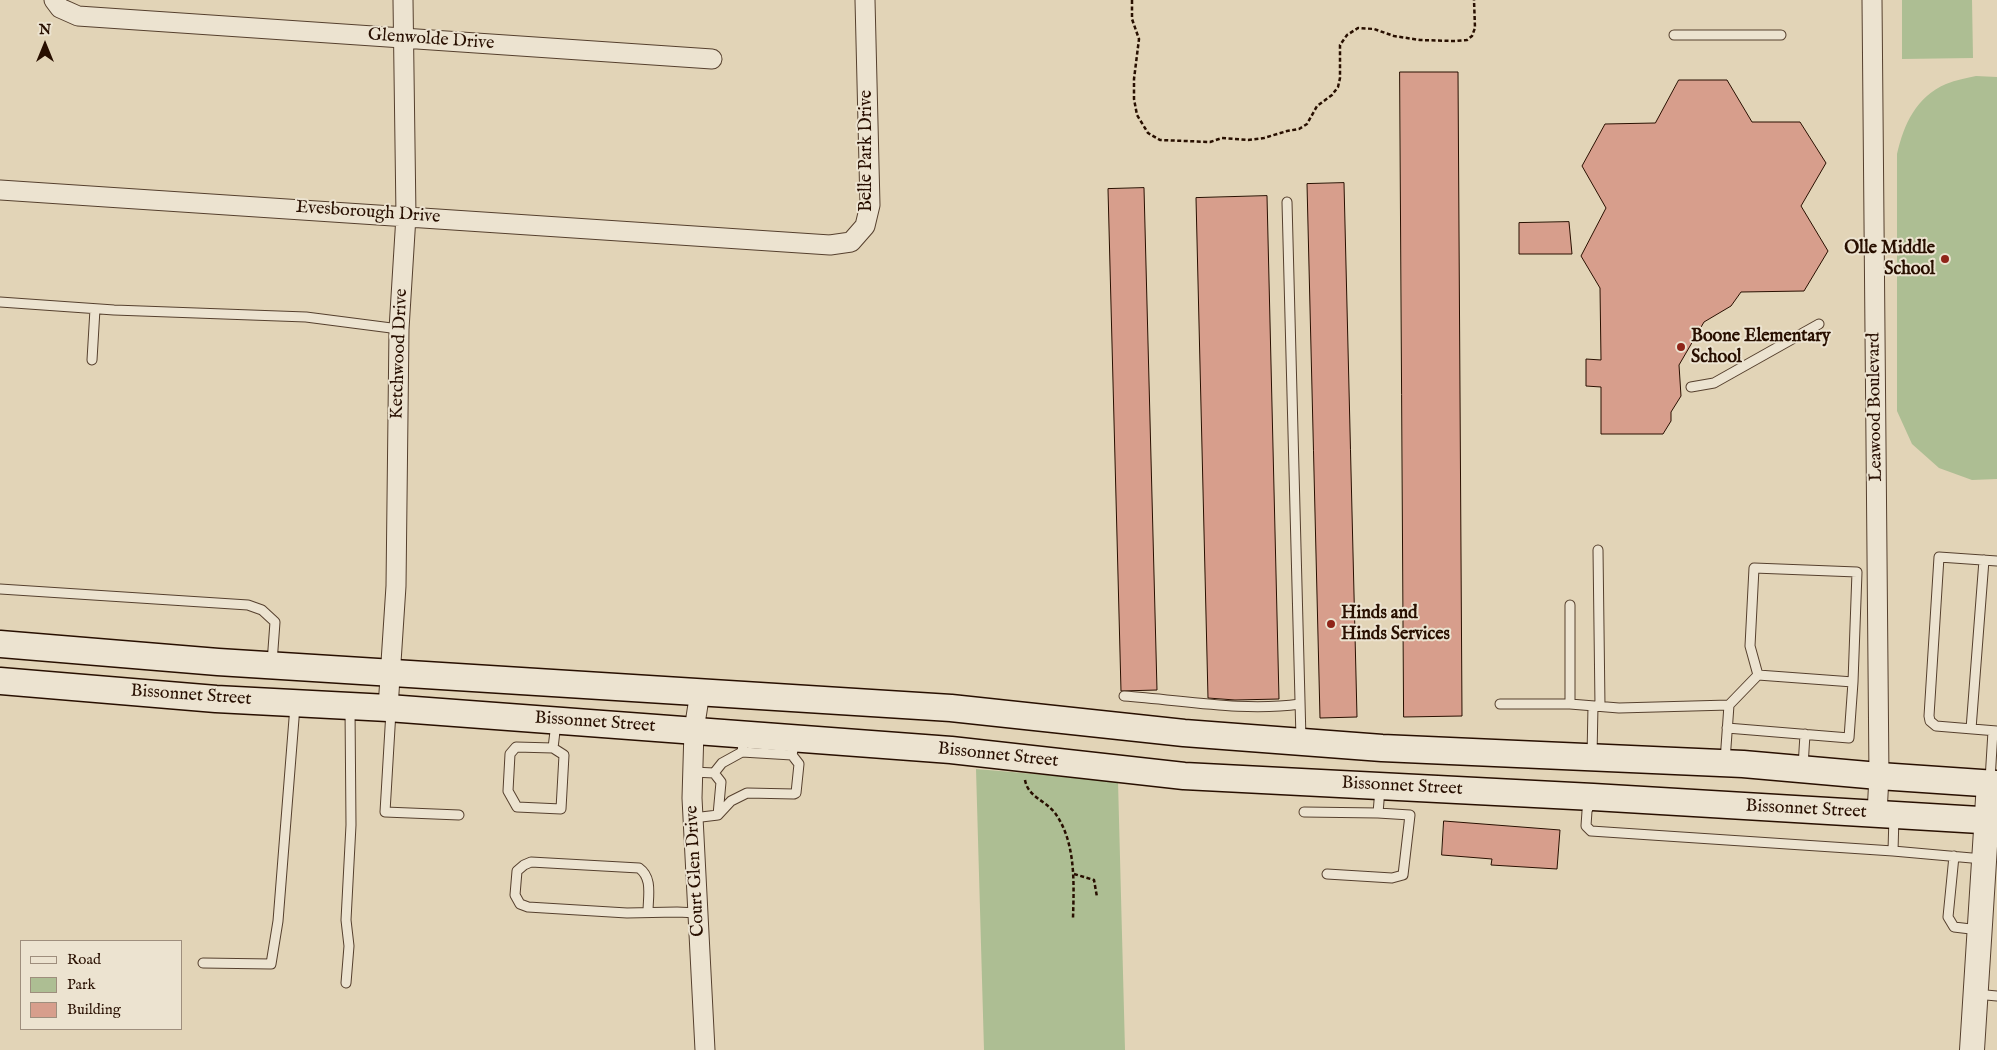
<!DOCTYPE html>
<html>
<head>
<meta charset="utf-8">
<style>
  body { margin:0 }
  #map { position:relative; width:1997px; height:1050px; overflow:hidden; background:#e2d4b7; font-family:"IM FELL English",serif }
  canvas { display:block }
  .legend { position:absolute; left:20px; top:940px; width:162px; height:90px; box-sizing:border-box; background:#ece3d0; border:1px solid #9e8e7d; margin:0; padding:6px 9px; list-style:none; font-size:15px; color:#280f00 }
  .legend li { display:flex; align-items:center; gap:10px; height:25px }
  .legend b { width:25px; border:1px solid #9e8e7d }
  .north { position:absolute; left:20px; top:20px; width:50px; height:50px; -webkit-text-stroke:4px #ece3d0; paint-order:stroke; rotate:0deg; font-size:14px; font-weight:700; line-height:20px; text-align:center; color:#280f00 }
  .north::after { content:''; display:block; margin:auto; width:18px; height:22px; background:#280f00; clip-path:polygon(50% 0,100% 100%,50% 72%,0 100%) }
</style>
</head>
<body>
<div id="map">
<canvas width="1997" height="1050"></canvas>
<ul class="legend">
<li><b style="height:6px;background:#ece3d0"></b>Road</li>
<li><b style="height:14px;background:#adbe93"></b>Park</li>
<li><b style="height:14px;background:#d79e8c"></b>Building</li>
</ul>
<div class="north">N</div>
</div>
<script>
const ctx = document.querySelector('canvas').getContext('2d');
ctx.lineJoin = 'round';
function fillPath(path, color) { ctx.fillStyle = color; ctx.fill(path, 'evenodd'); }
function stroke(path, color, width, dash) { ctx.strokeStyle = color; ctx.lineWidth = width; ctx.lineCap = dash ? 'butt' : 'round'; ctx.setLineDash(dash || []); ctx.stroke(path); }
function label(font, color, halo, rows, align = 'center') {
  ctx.font = font + ' "IM FELL English",serif'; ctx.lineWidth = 4; ctx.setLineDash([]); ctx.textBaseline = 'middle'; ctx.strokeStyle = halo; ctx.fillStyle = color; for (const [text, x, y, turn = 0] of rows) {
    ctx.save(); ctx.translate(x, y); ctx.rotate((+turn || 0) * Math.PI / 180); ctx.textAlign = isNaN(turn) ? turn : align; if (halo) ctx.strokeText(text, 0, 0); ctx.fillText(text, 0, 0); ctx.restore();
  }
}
fillPath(new Path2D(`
  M1902 0H1972L1973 58 1902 59Z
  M1976 76 1997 77V479L1972 480 1939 468 1912 444 1897 411V154C1904 124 1916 97 1946 84 1956 80 1967 78 1976 76Z
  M976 769 1118 781 1125 1050H984Z`), '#adbe93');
const building = new Path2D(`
  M1400 72H1458L1462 716 1404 717Z
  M1679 80H1727L1752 122H1800L1826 163 1801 206 1828 251 1804 291 1741 292 1731 306 1704 322 1679 365 1681 396 1671 412V421L1663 434H1601V387L1586 386V359L1601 360 1600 288 1581 256 1606 208 1582 166 1605 124 1655 123Z
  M1344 183 1357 717 1320 718 1307 184Z
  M1144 188 1157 690 1121 691 1108 189Z
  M1267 196 1279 699 1235 700 1208 698 1196 198Z
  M1569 222 1572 254H1519V223Z
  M1444 821 1560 830 1557 869 1491 865 1492 859 1442 855Z`);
fillPath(building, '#d79e8c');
stroke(building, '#280f00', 1);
const service = new Path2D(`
  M1674 35H1781
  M1287 202 1301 739
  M0 302 114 310 306 317 399 329
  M92 360 95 309
  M1691 387 1714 383 1819 324
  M1598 550 1600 706
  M1997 561 1939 557 1929 716 1930 721 1936 726 1997 731
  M0 589 248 605 262 610 275 622 272 663
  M1570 605V704
  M1758 675 1750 646 1754 568 1857 572 1853 682
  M1124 696C1183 700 1242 712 1300 704
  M1500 704H1570L1619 708 1729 705
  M391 711 385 812 459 815
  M1971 729 1984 560
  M553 748 516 747 510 754 508 791 517 807 561 809 564 755 553 748 556 723
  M742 752 792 755 793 750
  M1592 756 1593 706
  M1725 761 1729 705 1758 675 1853 682 1849 738 1727 728
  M1803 767 1805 734
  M693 772 714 773 722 763 742 752 744 736
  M714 773 721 782 718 815
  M1990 780 1993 731
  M1592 800 1587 811 1586 826 1591 831 1893 851 1983 859
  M1304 812 1378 813
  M693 818 718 815 731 801 747 793 794 794 796 793 799 764 792 755
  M1893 851 1894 816
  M1954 856 1948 917 1954 927 1979 930
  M1327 874 1392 878 1403 875 1410 815 1378 813 1380 789
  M648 912C648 896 653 878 639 868L531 862 524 865 517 871 515 895 520 904 528 907 627 913 677 912 698 913
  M203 963 271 964 278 921 295 706
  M346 983 349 946 346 920 351 825 350 709
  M1976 994 1997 996`);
const minor = new Path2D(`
  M54 0 60 8 78 16 712 59
  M1872 0 1879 776 1877 814
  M0 190 830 245 851 242 865 226 870 205 865 0
  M700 692 694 730 692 798 705 1050
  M388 708 396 586 399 329 406 216 403 0`);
const tertiary = new Path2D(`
  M1972 1050 1989 783`);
const secondary = new Path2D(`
  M0 644 218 662 951 708 1184 733 1382 748 1743 764 1879 776 1997 784
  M0 681 216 699 388 708 951 750 1184 776 1593 797 1997 821`);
stroke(service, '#56402e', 11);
stroke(minor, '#56402e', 21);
stroke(tertiary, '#56402e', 26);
stroke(secondary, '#280f00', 29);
stroke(new Path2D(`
  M1132 0V19L1139 39 1134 79V99L1137 115 1148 133 1160 140 1210 142 1222 138 1248 140 1264 138 1287 131 1299 129 1307 124 1317 106 1332 95 1338 87 1340 78V45L1347 35 1358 28 1374 29 1394 36 1420 40 1455 41 1467 40 1472 36 1475 28 1474 0
  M1025 780C1028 797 1045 800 1055 813 1076 842 1074 883 1073 918
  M1074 874 1094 880 1097 897`), '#280f00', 2.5, [4, 2.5]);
stroke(service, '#ece3d0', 9);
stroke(minor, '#ece3d0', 19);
stroke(tertiary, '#ece3d0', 24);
stroke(secondary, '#ece3d0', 26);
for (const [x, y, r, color] of [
  [1945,259,5,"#8f2418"],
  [1681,347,5,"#8f2418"],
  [1331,624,5,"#8f2418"]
]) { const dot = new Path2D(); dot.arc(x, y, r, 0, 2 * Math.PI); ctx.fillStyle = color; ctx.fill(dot); stroke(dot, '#ece3d0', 2); }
label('18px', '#280f00', '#ece3d0', [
  ["Glenwolde Drive",431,40,4],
  ["Belle Park Drive",867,151,-90],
  ["Evesborough Drive",368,213,4],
  ["Ketchwood Drive",400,354,-88],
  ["Leawood Boulevard",1876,407,-91],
  ["Bissonnet Street",191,696,4],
  ["Bissonnet Street",595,723,4],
  ["Bissonnet Street",998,756,6],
  ["Bissonnet Street",1402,787,3],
  ["Bissonnet Street",1806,810,3],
  ["Court Glen Drive",696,871,-93]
]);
label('bold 18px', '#280f00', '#ece3d0', [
  ["Olle Middle",1935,249,"right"],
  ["School",1935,270,"right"],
  ["Boone Elementary",1691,337],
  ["School",1691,358],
  ["Hinds and",1341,614],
  ["Hinds Services",1341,635]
], 'left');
</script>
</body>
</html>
